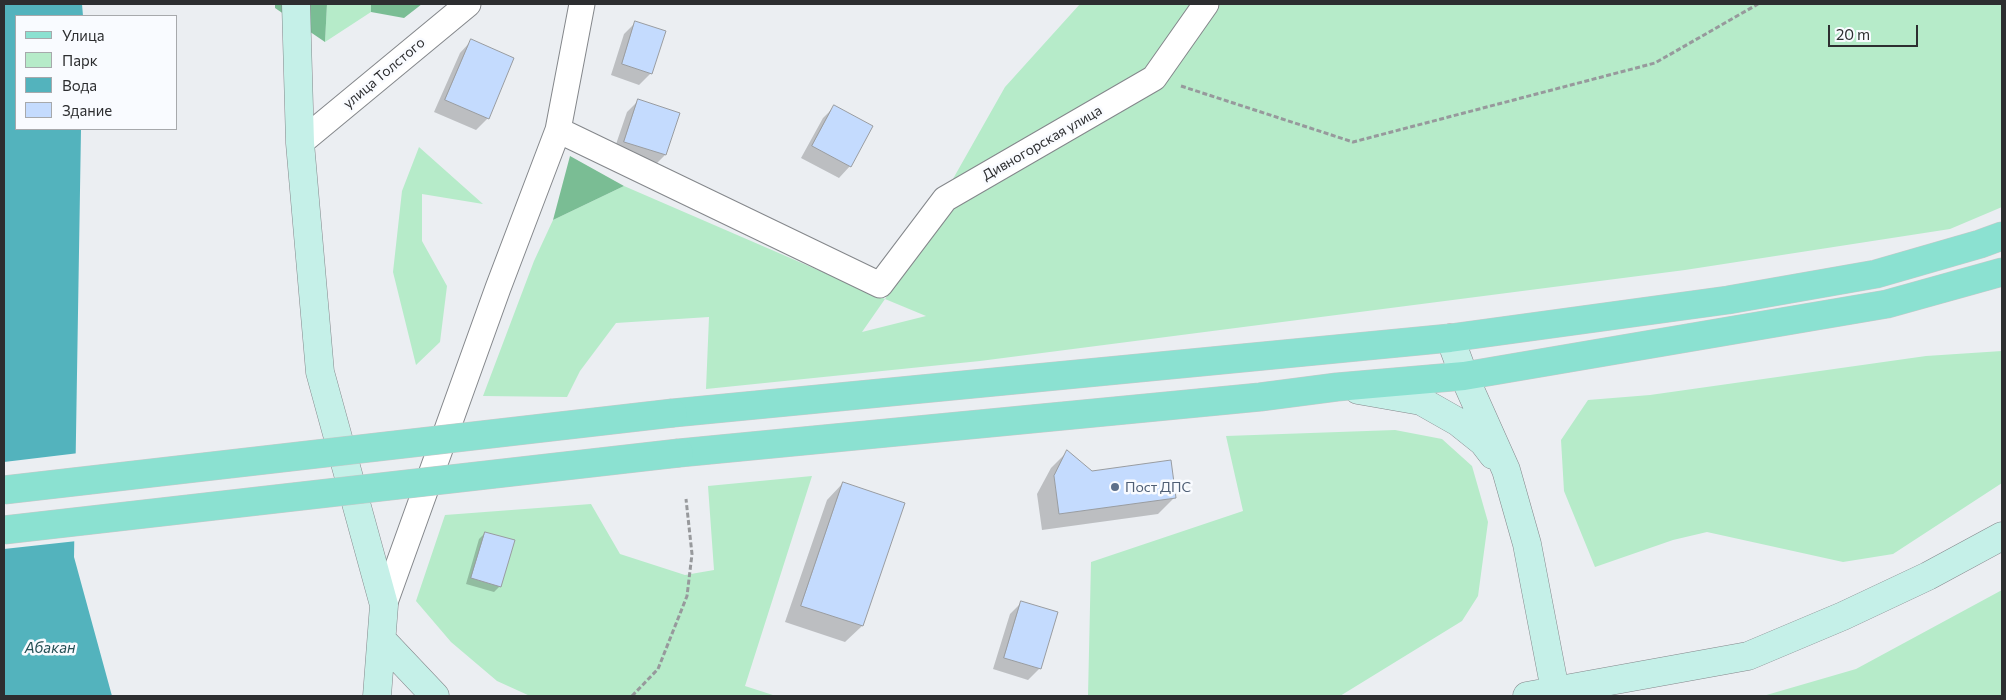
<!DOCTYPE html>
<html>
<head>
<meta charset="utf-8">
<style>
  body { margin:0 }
  #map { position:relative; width:2006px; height:700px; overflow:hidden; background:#ebeef2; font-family:Commissioner,sans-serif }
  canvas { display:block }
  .frame { position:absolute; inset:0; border:5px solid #2d2e30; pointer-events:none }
  .legend { position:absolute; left:15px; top:15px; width:162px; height:115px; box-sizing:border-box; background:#f9fbff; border:1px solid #a7a9ac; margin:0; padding:6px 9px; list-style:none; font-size:15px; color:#2d2e30 }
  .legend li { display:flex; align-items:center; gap:10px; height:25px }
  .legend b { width:25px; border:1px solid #a7a9ac }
  .scale { position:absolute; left:1828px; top:25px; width:90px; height:22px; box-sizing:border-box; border:2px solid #2d2e30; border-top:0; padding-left:6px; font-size:15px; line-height:18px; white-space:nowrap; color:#2d2e30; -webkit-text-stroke:4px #f9fbff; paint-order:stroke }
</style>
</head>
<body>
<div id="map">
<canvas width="2006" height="700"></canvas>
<div class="frame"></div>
<ul class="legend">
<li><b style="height:6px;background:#8be1d1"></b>Улица</li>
<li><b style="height:14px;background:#b6ebc9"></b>Парк</li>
<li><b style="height:14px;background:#53b3bd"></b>Вода</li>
<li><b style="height:14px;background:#c4dbfe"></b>Здание</li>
</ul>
<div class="scale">20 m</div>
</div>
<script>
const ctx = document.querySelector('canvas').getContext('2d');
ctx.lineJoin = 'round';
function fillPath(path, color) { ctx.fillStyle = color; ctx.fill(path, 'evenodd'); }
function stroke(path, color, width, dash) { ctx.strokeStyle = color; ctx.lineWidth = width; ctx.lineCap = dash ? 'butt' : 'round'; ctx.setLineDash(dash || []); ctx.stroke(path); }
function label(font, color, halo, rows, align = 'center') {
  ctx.font = font + ' Commissioner,sans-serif'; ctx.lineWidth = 5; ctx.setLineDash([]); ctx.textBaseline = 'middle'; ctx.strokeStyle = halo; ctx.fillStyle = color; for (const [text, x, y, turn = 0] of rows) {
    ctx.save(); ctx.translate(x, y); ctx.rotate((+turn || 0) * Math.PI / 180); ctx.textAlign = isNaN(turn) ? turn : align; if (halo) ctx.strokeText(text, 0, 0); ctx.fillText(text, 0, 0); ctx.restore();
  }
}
fillPath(new Path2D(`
  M327 4H371V12L325 42Z
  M1080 4H2002V207L1950 229 1685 270 980 361 706 389 709 317 616 323 580 371 567 397 483 396 534 261 553 220 624 186 885 299 1005 87ZM885 299 926 316 862 332Z
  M419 147 483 204 422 194V241L447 286 440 342 416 365 393 272 402 191Z
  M2002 351V483L1893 554 1843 562 1707 532 1673 540 1595 567 1564 491 1561 440 1588 400 1650 395 1926 356Z
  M1395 430 1442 439 1472 466 1488 522 1478 596 1462 621 1340 696H1088L1091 562 1243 511 1226 436Z
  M812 476 745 686 776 696H530L497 681 451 642 416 601 445 515 591 504 620 554 685 575 714 570 708 486Z
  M2002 590V696H1763L1856 669Z`), '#b6ebc9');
fillPath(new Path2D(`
  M275 4H327L325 42 275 8Z
  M371 4H422L404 18 371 12Z
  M570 156 624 186 553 220Z`), '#7abd94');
fillPath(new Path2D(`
  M4 4H82L83 16H16V129H81L74 557 112 696H4Z`), '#53b3bd');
fillPath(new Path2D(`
  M79 453 77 541 4 549V462Z`), '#ebeef2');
fillPath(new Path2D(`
  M635 23 651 73 639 85 611 75 624 34Z
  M471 41 488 118 476 130 434 112 460 53Z
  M638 101 665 155 654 166 613 153 627 112Z
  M835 106 850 166 839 178 801 158 823 118Z
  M1067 452 1092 473 1174 498 1158 514 1042 530 1037 494 1051 468Z
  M843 483 903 504 862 626 845 642 785 622 827 500Z
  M485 533 500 586 494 592 466 584 479 539Z
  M1021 603 1040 668 1028 680 993 669 1010 614Z`), '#0003');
const building = new Path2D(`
  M635 21 666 31 652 74 622 64Z
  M471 39 514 58 489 119 445 100Z
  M638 99 680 113 666 155 624 142Z
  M834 105 873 126 851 167 812 146Z
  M1067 450 1092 471 1171 460 1176 498 1059 514 1054 476Z
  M843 482 905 503 863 626 801 606Z
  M485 532 515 540 501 587 471 578Z
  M1021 601 1058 612 1041 669 1004 658Z`);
fillPath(building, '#c4dbfe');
stroke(building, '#999ca0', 1);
const street = new Path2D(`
  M558 130 880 285 945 199 1154 78 1206 4
  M300 143 468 4
  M384 605 498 288 558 130 582 4`);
const secondary = new Path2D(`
  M296 4 300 143 320 372 384 605 377 696
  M1450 338 1464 376 1506 470 1527 544 1555 690
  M1358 390 1421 401 1458 422 1483 442 1493 455
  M382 640 435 696
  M1527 696 1748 656 1843 616 1928 576 2002 536`);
const primary = new Path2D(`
  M673 413 1450 338 1728 300 1876 274 1980 244 2002 236
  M679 453 1260 397 1337 387 1464 376 1887 304 2002 272`);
stroke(street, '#84878b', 27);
stroke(secondary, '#84878b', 29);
stroke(primary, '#c8c9c9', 29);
stroke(new Path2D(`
  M1181 86 1353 142 1655 63 1758 4
  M632 696 658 669 687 596 692 554 686 499`), '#97999c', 3, [5, 2.5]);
stroke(street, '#fff', 25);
stroke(secondary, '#c5f0e8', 28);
stroke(primary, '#8be1d1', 28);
const primaryBridge = new Path2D(`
  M4 490 673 413
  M4 530 679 453`);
stroke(primaryBridge, '#c8c9c9', 29, []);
stroke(primaryBridge, '#8be1d1', 28);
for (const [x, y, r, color] of [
  [1115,487,5,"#5c6f8a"]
]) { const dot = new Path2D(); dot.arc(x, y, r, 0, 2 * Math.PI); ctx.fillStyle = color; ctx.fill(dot); stroke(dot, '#f9fbff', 2); }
label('14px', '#2d2e30', '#f9fbff', [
  ["улица Толстого",384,73,-40],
  ["Дивногорская улица",1042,143,-30]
]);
label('14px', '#4e5e75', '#f9fbff', [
  ["Пост ДПС",1125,487]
], 'left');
label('italic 15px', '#255055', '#f9fbff', [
  ["Абакан",50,648]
]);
</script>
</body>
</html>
